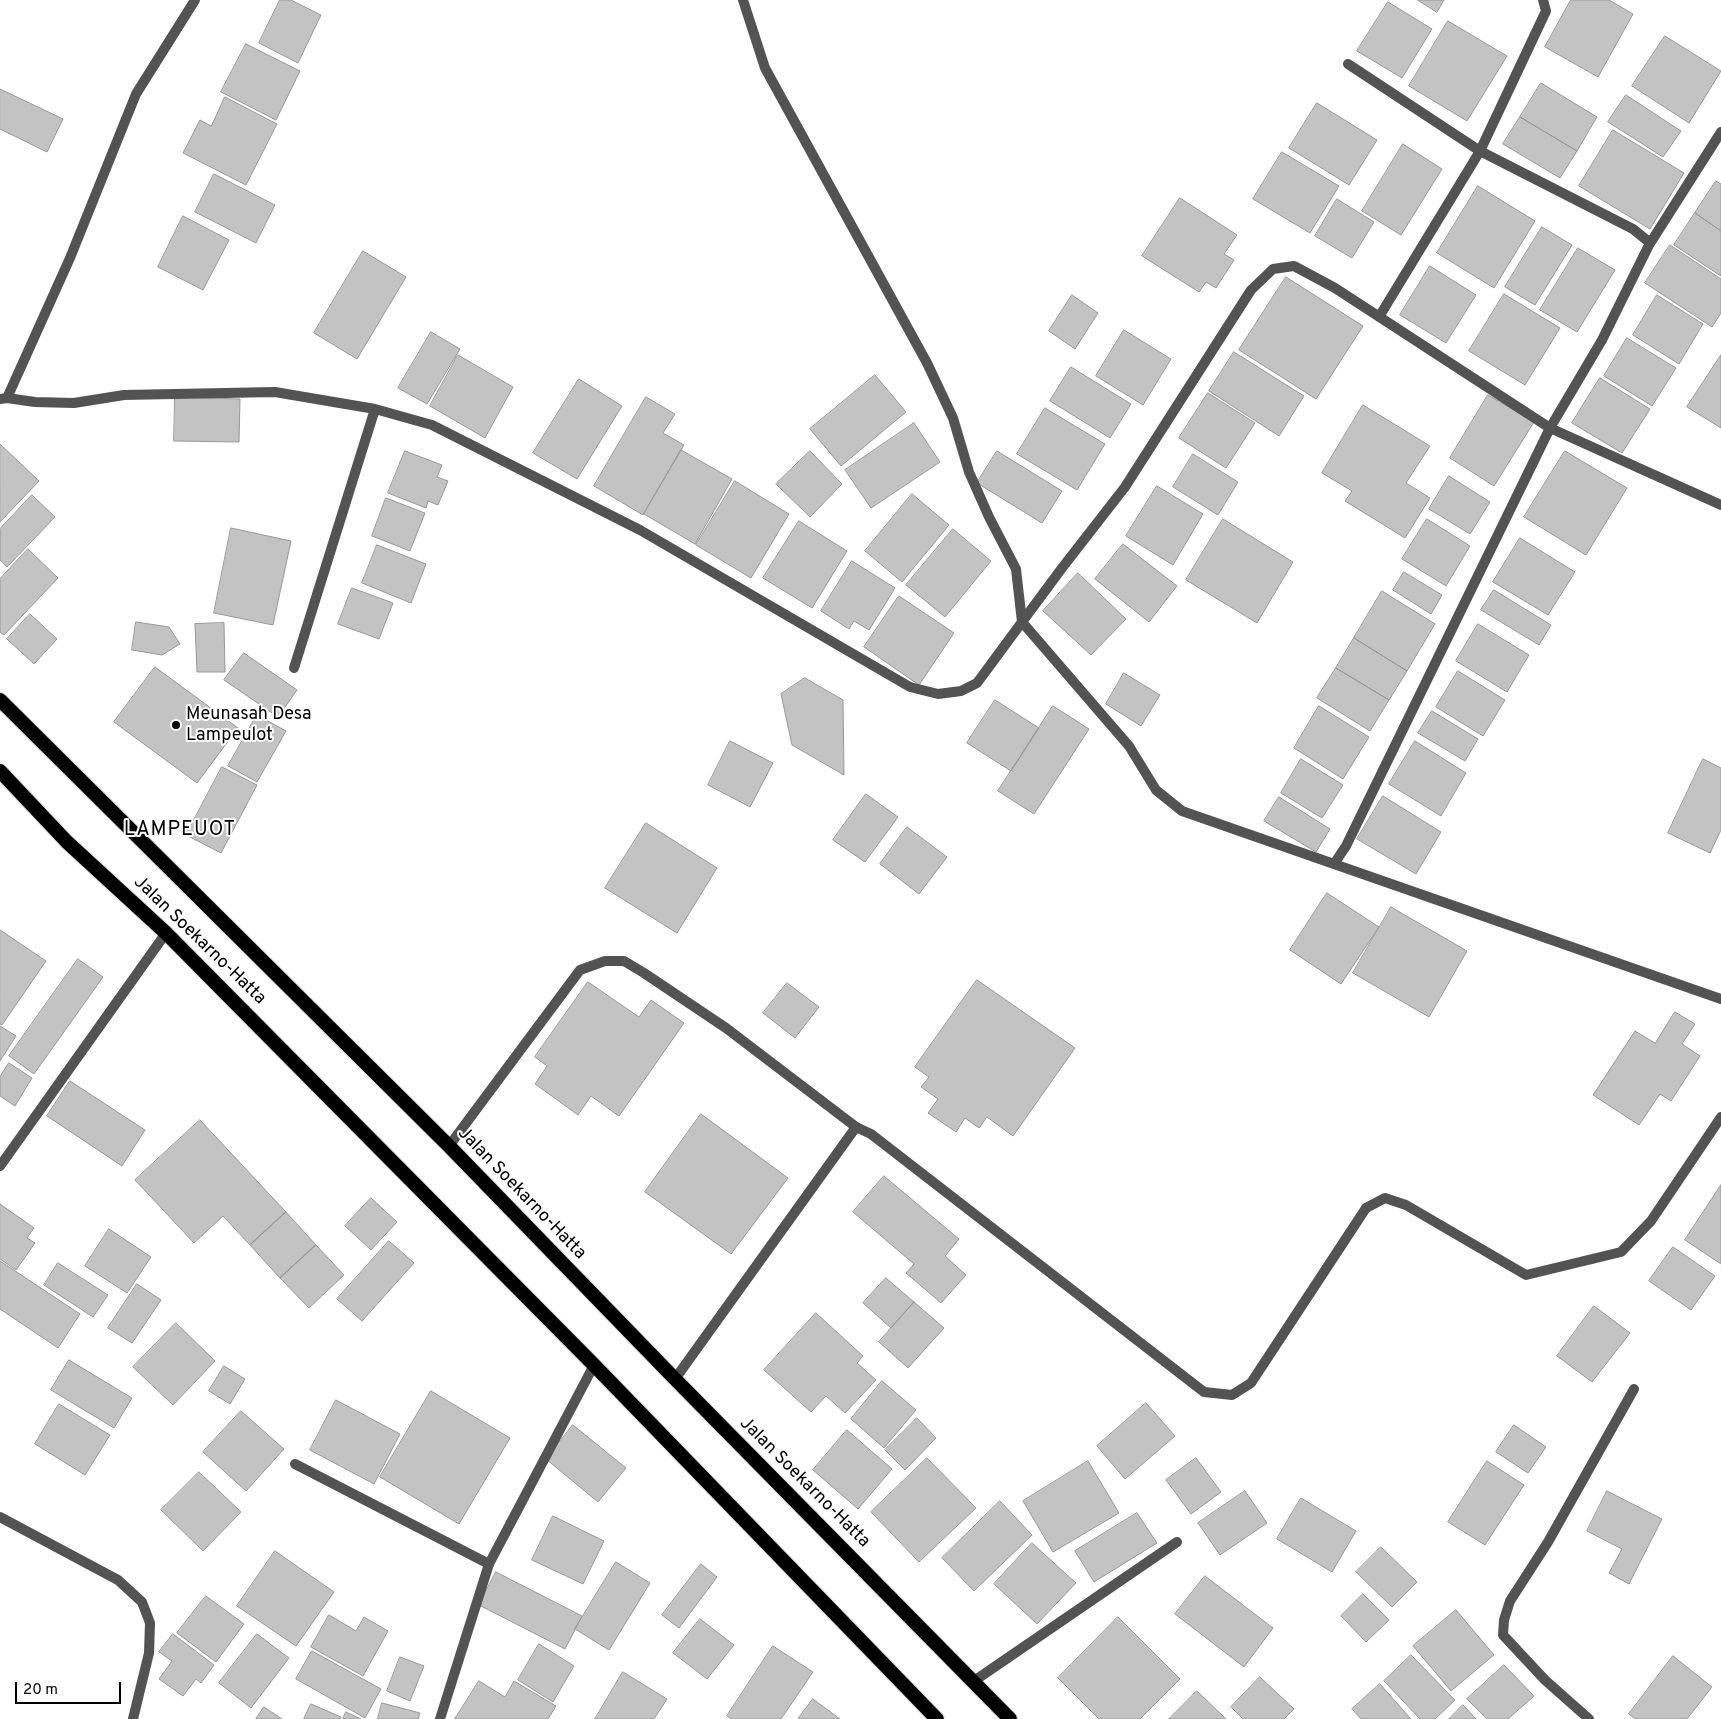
<!DOCTYPE html>
<html>
<head>
<meta charset="utf-8">
<style>
  body { margin:0 }
  #map { position:relative; width:1721px; height:1719px; overflow:hidden; background:#fff; font-family:Overpass,sans-serif }
  canvas { display:block }
  .scale { position:absolute; left:15px; top:1682px; width:106px; height:22px; box-sizing:border-box; border:2px solid #000; border-top:0; padding-left:6px; font-size:15px; line-height:18px; white-space:nowrap; color:#000; -webkit-text-stroke:4px #fff; paint-order:stroke }
</style>
</head>
<body>
<div id="map">
<canvas width="1721" height="1719"></canvas>
<div class="scale">20 m</div>
</div>
<script>
const ctx = document.querySelector('canvas').getContext('2d');
ctx.lineJoin = 'round';
function fillPath(path, color) { ctx.fillStyle = color; ctx.fill(path, 'evenodd'); }
function stroke(path, color, width, dash) { ctx.strokeStyle = color; ctx.lineWidth = width; ctx.lineCap = dash ? 'butt' : 'round'; ctx.setLineDash(dash || []); ctx.stroke(path); }
function label(font, color, halo, rows, align = 'center') {
  ctx.font = font + ' Overpass,sans-serif'; ctx.lineWidth = 4; ctx.setLineDash([]); ctx.textBaseline = 'middle'; ctx.strokeStyle = halo; ctx.fillStyle = color; for (const [text, x, y, turn = 0] of rows) {
    ctx.save(); ctx.translate(x, y); ctx.rotate((+turn || 0) * Math.PI / 180); ctx.textAlign = isNaN(turn) ? turn : align; if (halo) ctx.strokeText(text, 0, 0); ctx.fillText(text, 0, 0); ctx.restore();
  }
}
const building = new Path2D(`
  M280 0H291L321 15 298 63 259 43Z
  M1418 0H1444L1437 12Z
  M1571 0H1609L1633 14 1598 77 1545 47Z
  M1388 2 1432 29 1402 78 1357 51Z
  M1448 21 1507 56 1467 121 1409 86Z
  M1665 36 1721 71 1689 123 1632 86Z
  M246 44 300 71 276 120 221 92Z
  M1541 83 1597 117 1577 151 1520 117Z
  M0 89 63 119 47 152 0 129Z
  M1626 95 1681 131 1663 157 1608 122Z
  M225 97 277 124 246 185 183 153 200 120 211 126Z
  M1317 103 1377 140 1349 185 1289 148Z
  M1520 117 1577 151 1560 178 1503 144Z
  M1613 130 1684 173 1650 229 1579 186Z
  M1403 144 1442 169 1401 235 1362 211Z
  M1282 152 1339 186 1310 233 1253 199Z
  M214 174 275 205 256 243 195 212Z
  M1716 181 1721 184V231L1695 213Z
  M1478 186 1535 221 1494 288 1437 253Z
  M1180 198 1237 235 1224 254 1234 260 1216 288 1206 282 1199 292 1142 256Z
  M1337 199 1374 222 1352 258 1315 236Z
  M1695 213 1721 231V276L1674 245Z
  M183 216 229 240 203 290 158 267Z
  M1542 227 1572 245 1535 305 1505 287Z
  M1670 245 1721 279V313L1712 327 1645 283Z
  M1578 248 1615 270 1577 332 1540 310Z
  M363 251 406 277 357 359 314 333Z
  M1430 266 1476 295 1446 343 1400 315Z
  M1286 277 1363 326 1316 399 1239 350Z
  M1504 294 1560 328 1525 385 1469 351Z
  M1072 295 1098 313 1075 349 1049 331Z
  M1657 295 1703 324 1679 364 1633 335Z
  M1124 330 1171 359 1143 405 1096 376Z
  M431 332 460 349 427 404 398 388Z
  M1627 338 1676 368 1652 406 1604 376Z
  M1234 352 1304 396 1279 436 1209 391Z
  M458 355 513 387 485 438 430 406Z
  M1721 355V428L1687 407Z
  M1071 367 1131 404 1110 438 1050 401Z
  M875 375 906 412 841 466 810 429Z
  M1600 378 1650 409 1622 453 1572 423Z
  M579 379 622 406 577 479 533 453Z
  M1208 393 1255 423 1226 468 1179 438Z
  M1488 395 1534 422 1494 486 1450 458Z
  M175 397 240 399 239 442 174 441Z
  M646 397 675 414 663 433 684 445 643 515 594 486Z
  M1363 405 1430 446 1406 483 1430 498 1405 538 1345 501 1352 491 1322 473Z
  M1045 408 1105 444 1077 490 1017 454Z
  M914 423 940 462 871 508 845 470Z
  M0 444 39 481 0 522Z
  M681 450 732 479 695 544 644 514Z
  M405 451 442 465 437 477 448 481 438 505 428 501 426 508 388 493Z
  M810 451 842 484 810 517 776 484Z
  M997 451 1062 491 1042 523 977 483Z
  M1565 451 1627 488 1586 555 1524 517Z
  M1193 454 1238 482 1218 515 1173 487Z
  M1449 476 1490 502 1470 534 1429 509Z
  M735 481 789 514 751 578 696 545Z
  M1157 486 1203 514 1173 565 1126 536Z
  M912 494 949 525 902 582 865 551Z
  M32 495 55 517 7 567 0 560V529Z
  M386 498 425 513 410 551 372 536Z
  M1223 519 1293 562 1257 623 1186 580Z
  M1427 519 1470 546 1446 586 1402 559Z
  M799 521 847 551 812 608 763 578Z
  M231 528 291 541 273 625 214 613Z
  M953 529 991 561 945 617 906 585Z
  M1520 538 1575 572 1548 615 1493 582Z
  M1123 544 1177 586 1149 622 1095 579Z
  M377 545 426 564 411 603 362 583Z
  M28 549 58 578 4 635 0 632V579Z
  M852 561 895 588 869 630 854 621 849 629 821 611Z
  M1404 572 1442 595 1431 614 1393 590Z
  M1078 573 1126 619 1091 655 1043 611Z
  M352 588 393 603 379 639 338 624Z
  M1494 590 1551 625 1539 645 1481 610Z
  M1382 591 1435 624 1407 671 1354 638Z
  M899 596 954 633 919 685 864 647Z
  M30 614 57 639 34 664 7 639Z
  M136 622 169 627 180 644 162 655 132 650Z
  M224 623 225 672H197L195 624Z
  M1478 624 1529 655 1507 692 1456 661Z
  M1354 638 1407 671 1389 700 1336 668Z
  M244 653 297 690 278 717 224 680Z
  M155 667 238 728 197 783 114 722Z
  M1336 668 1389 700 1370 731 1317 698Z
  M1458 671 1505 700 1483 736 1436 707Z
  M1124 673 1160 695 1141 726 1106 704Z
  M805 678 843 700 844 775 792 745 781 694Z
  M995 700 1039 728 1011 771 967 743Z
  M1053 706 1089 729 1034 814 998 791Z
  M1319 706 1369 737 1343 779 1294 748Z
  M1432 711 1478 739 1465 761 1418 733Z
  M257 715 286 731 257 782 228 766Z
  M730 741 773 763 750 807 708 785Z
  M1415 741 1466 773 1441 816 1389 784Z
  M1301 759 1343 785 1322 818 1281 793Z
  M1703 759 1721 768V830L1710 853 1668 833Z
  M222 767 257 785 221 853 186 835Z
  M866 794 898 817 865 862 833 840Z
  M1383 796 1441 832 1416 874 1357 839Z
  M1279 797 1330 829 1316 852 1264 821Z
  M646 823 717 868 677 933 605 888Z
  M907 827 947 857 919 894 880 864Z
  M1327 893 1379 927 1341 984 1290 950Z
  M1391 907 1467 951 1429 1017 1353 973Z
  M0 930 46 961 2 1025 0 1024Z
  M78 959 103 977 34 1074 9 1056Z
  M977 980 1075 1048 1013 1136 987 1117 979 1128 965 1118 956 1132 928 1113 938 1099 921 1087 929 1077 915 1067Z
  M588 982 639 1017 651 1000 684 1023 619 1116 591 1096 578 1115 535 1084 547 1066 535 1057Z
  M787 983 819 1007 795 1038 763 1013Z
  M1675 1012 1695 1024 1682 1044 1700 1056 1671 1101 1660 1094 1639 1125 1593 1095 1635 1031 1655 1043Z
  M0 1026 16 1036 0 1061Z
  M9 1063 32 1078 15 1106 0 1096V1077Z
  M70 1081 145 1130 122 1166 47 1116Z
  M701 1114 788 1178 731 1254 645 1192Z
  M200 1120 286 1212 250 1245 223 1216 194 1243 135 1180Z
  M884 1176 959 1239 945 1256 966 1275 941 1303 906 1273 914 1264 853 1212Z
  M1721 1185V1264L1685 1240Z
  M371 1198 397 1222 371 1250 345 1226Z
  M0 1204 34 1228 27 1238 35 1243 16 1270 0 1259Z
  M286 1212 316 1245 280 1278 250 1245Z
  M109 1229 151 1257 127 1293 85 1266Z
  M389 1241 414 1263 362 1321 337 1299Z
  M316 1245 344 1275 309 1308 280 1278Z
  M1673 1247 1715 1276 1691 1310 1649 1281Z
  M0 1261 80 1314 58 1348 0 1309Z
  M58 1263 108 1295 93 1317 44 1285Z
  M886 1278 914 1302 891 1328 863 1303Z
  M137 1284 161 1300 132 1343 108 1328Z
  M914 1302 944 1328 908 1368 879 1342Z
  M1594 1306 1630 1333 1592 1382 1557 1356Z
  M816 1313 863 1356 857 1363 876 1380 845 1413 826 1396 811 1412 764 1370Z
  M176 1323 215 1361 173 1405 133 1367Z
  M69 1360 132 1398 114 1428 51 1390Z
  M224 1366 245 1379 230 1404 209 1391Z
  M882 1381 916 1410 884 1448 851 1419Z
  M431 1391 510 1438 459 1524 380 1477Z
  M336 1400 400 1434 374 1484 310 1450Z
  M1146 1403 1175 1436 1125 1479 1097 1446Z
  M59 1404 110 1435 85 1475 35 1444Z
  M241 1411 284 1449 246 1491 203 1452Z
  M917 1418 936 1438 905 1470 885 1450Z
  M573 1425 626 1468 598 1502 546 1459Z
  M1514 1425 1546 1447 1528 1473 1496 1452Z
  M847 1430 892 1469 858 1509 813 1470Z
  M927 1458 976 1508 919 1562 871 1512Z
  M1196 1458 1221 1492 1191 1514 1166 1480Z
  M1088 1461 1119 1513 1053 1552 1023 1501Z
  M1487 1461 1524 1485 1485 1545 1448 1522Z
  M199 1472 241 1512 203 1551 161 1510Z
  M1245 1491 1267 1523 1220 1555 1198 1523Z
  M1607 1491 1662 1519 1629 1584 1609 1573 1622 1549 1587 1531Z
  M1301 1498 1356 1531 1332 1572 1277 1539Z
  M1000 1501 1032 1535 974 1591 942 1558Z
  M1137 1513 1157 1543 1094 1582 1075 1551Z
  M553 1516 604 1541 583 1584 532 1560Z
  M1032 1543 1076 1583 1037 1624 994 1584Z
  M1381 1547 1417 1582 1392 1607 1356 1572Z
  M275 1551 334 1592 296 1646 237 1606Z
  M616 1562 650 1583 609 1650 575 1629Z
  M701 1564 717 1577 679 1628 662 1615Z
  M496 1572 582 1616 565 1649 479 1605Z
  M1205 1576 1273 1628 1244 1667 1175 1614Z
  M1363 1594 1389 1620 1366 1642 1341 1616Z
  M206 1596 244 1624 216 1662 177 1633Z
  M1456 1610 1494 1655 1451 1691 1413 1646Z
  M329 1615 356 1631 364 1617 388 1631 363 1676 311 1647Z
  M1118 1617 1180 1679 1140 1719H1099L1058 1678Z
  M700 1619 734 1645 707 1679 673 1653Z
  M173 1634 214 1665 201 1683 196 1679 183 1696 159 1679 172 1661 159 1652Z
  M257 1634 289 1658 251 1708 219 1683Z
  M539 1644 574 1666 553 1702 518 1680Z
  M773 1646 813 1672 781 1719H731L727 1716Z
  M312 1651 381 1689 365 1718 296 1679Z
  M1411 1655 1455 1700 1435 1719H1420L1384 1681Z
  M1673 1656 1712 1687 1687 1719H1635L1629 1714Z
  M400 1657 424 1666 410 1701 387 1691Z
  M1504 1665 1534 1696 1508 1719H1487L1467 1699Z
  M623 1672 667 1699 654 1719H595Z
  M1260 1677 1294 1709 1284 1719H1243L1231 1707Z
  M479 1681 505 1697 514 1681 556 1706 548 1719H455Z
  M1380 1684 1411 1719H1361L1352 1709Z
  M1197 1691 1226 1719H1169Z
  M813 1699 840 1719H798Z
  M382 1703 420 1713 418 1719H378Z
  M311 1704 341 1717 340 1719H304Z
  M1463 1705 1476 1719H1449Z
  M264 1707 282 1719H256Z
  M346 1712 361 1719H343Z`);
fillPath(building, '#c3c3c3');
stroke(building, '#979797', 1);
const trunk = new Path2D(`
  M0 700 449 1146 675 1379 1010 1719
  M0 771 67 842 166 933 594 1365 937 1719`);
stroke(trunk, '#dbdbdb', 16);
stroke(new Path2D(`
  M449 1146 580 970 605 961H624L644 973 726 1028 856 1127
  M295 1464 489 1564`), '#535353', 10);
stroke(new Path2D(`
  M1348 64 1480 151 1633 229 1649 242V245L1602 340 1550 428 1346 846 1334 864 1721 999
  M1649 245 1721 132
  M1379 317 1480 151 1546 11 1543 0
  M7 398 35 402 74 403 124 395 275 392 375 409 432 425 640 530 910 687 938 694 961 691 977 683 1022 622 1016 569 989 517 969 472 953 418 927 363 765 68 743 0
  M0 399 7 398 70 258 136 94 195 0
  M294 668 375 409
  M1334 864 1182 811 1156 790 1129 746 1022 622 1062 568 1125 487 1251 290 1273 269 1294 266 1335 288 1550 428 1721 505
  M0 1166 166 933
  M675 1379 856 1127 871 1134 1204 1392 1232 1395 1251 1383 1366 1208 1385 1198 1406 1205 1526 1275 1621 1252 1651 1221 1721 1117
  M0 1517 118 1580 142 1602 150 1623 149 1653 133 1719
  M974 1681 1177 1542
  M440 1719 489 1564 594 1365
  M1589 1719 1545 1680 1503 1635 1504 1620 1510 1601 1548 1542 1634 1389`), '#535353', 10);
stroke(trunk, '#000', 14);
for (const [x, y, r, color] of [
  [176,725,5,"#000"]
]) { const dot = new Path2D(); dot.arc(x, y, r, 0, 2 * Math.PI); ctx.fillStyle = color; ctx.fill(dot); stroke(dot, '#fff', 2); }
label('18px', '#000', '#fff', [
  ["Meunasah Desa",186,715],
  ["Lampeulot",186,736]
], 'left');
label('18px', '#000', '#fff', [
  ["Jalan Soekarno-Hatta",199,941,44],
  ["Jalan Soekarno-Hatta",521,1194,46],
  ["Jalan Soekarno-Hatta",804,1483,45]
]);
ctx.letterSpacing = '1px';
label('20px', '#000', '#fff', [
  ["LAMPEUOT",180,831]
]);
ctx.letterSpacing = '0px';
</script>
</body>
</html>
